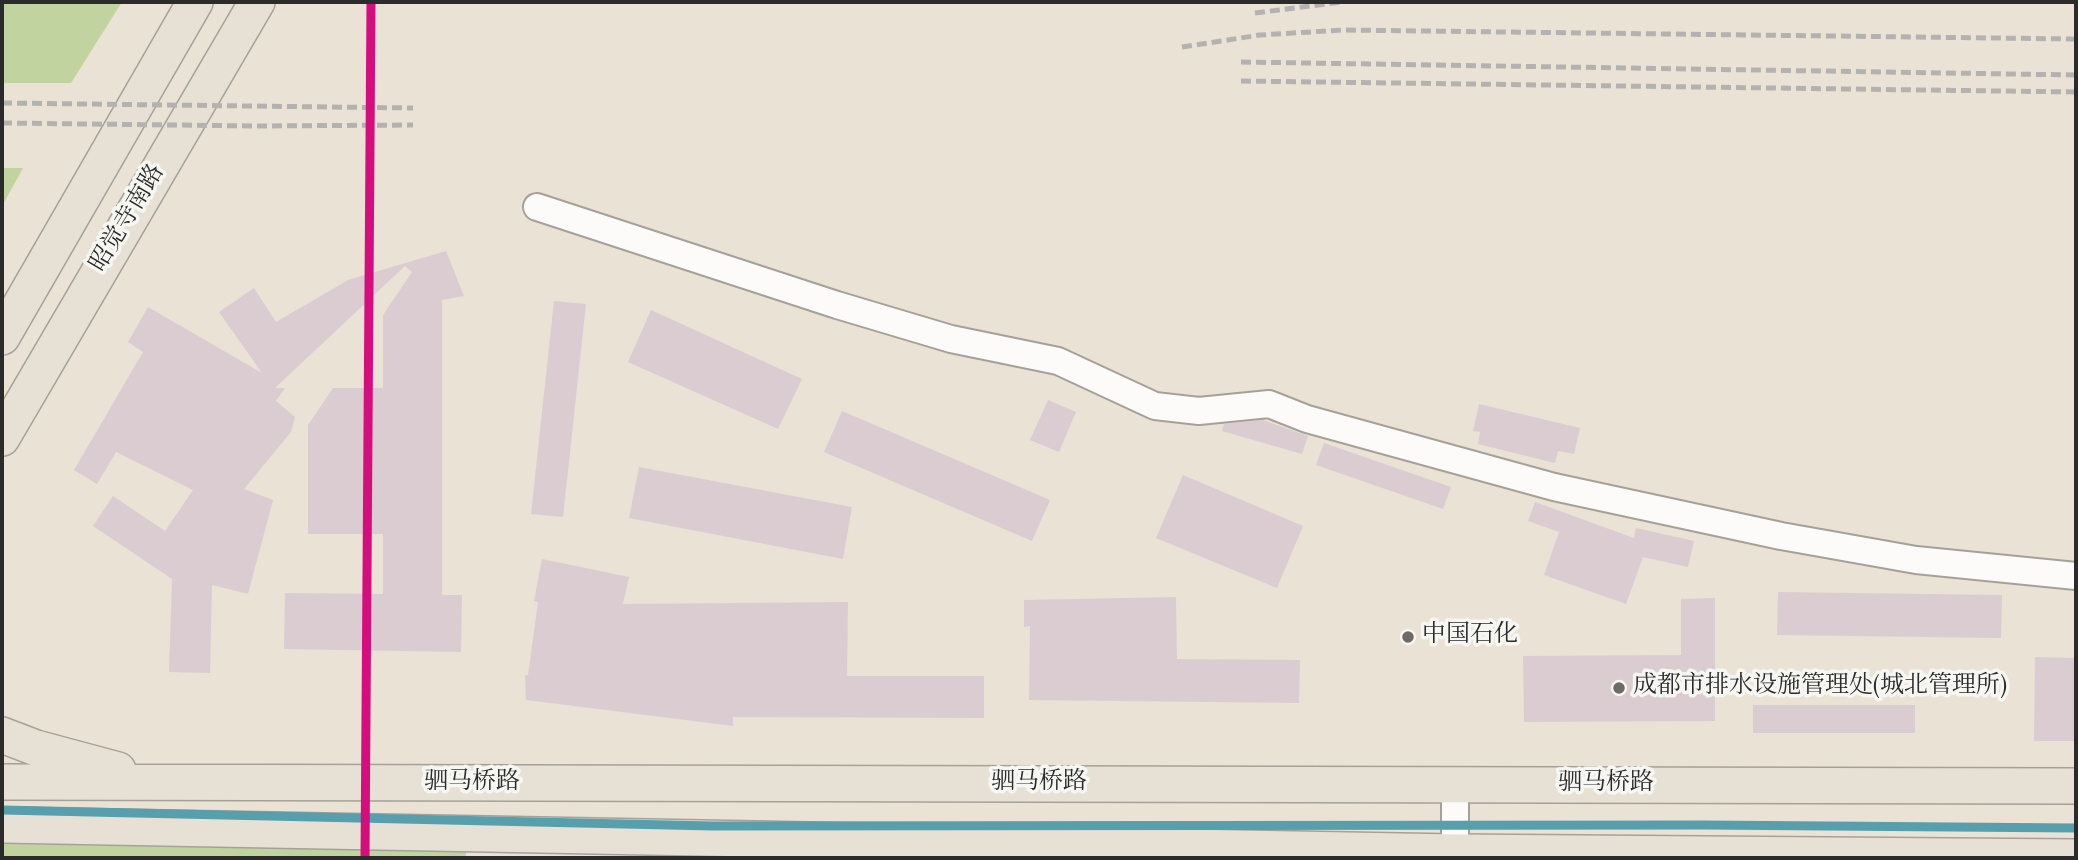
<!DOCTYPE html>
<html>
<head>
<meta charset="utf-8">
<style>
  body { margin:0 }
  #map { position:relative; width:2078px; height:860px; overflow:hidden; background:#eae2d4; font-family:Vollkorn,serif }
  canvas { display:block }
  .frame { position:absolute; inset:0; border:4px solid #2b2b2b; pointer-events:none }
</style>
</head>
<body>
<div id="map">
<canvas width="2078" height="860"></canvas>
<div class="frame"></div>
</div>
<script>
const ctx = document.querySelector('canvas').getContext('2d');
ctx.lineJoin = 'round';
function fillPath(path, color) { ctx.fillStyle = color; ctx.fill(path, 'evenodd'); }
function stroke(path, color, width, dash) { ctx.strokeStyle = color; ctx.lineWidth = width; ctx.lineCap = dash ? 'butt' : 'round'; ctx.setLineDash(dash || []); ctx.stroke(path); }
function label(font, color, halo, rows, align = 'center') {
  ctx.font = font + ' Vollkorn,"Noto Serif SC",serif'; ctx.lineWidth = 7; ctx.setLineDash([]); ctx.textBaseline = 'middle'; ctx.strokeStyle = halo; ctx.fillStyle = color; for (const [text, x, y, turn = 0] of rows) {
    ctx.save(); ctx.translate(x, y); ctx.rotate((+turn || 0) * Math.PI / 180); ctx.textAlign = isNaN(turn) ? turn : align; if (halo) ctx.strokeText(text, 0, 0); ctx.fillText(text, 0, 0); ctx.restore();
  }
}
fillPath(new Path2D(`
  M2 2H122L71 83H2Z
  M2 168H23L2 206Z
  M2 844 466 851V858H2Z`), '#c1d39e');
fillPath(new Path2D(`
  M446 251 464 296 442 300V595H462L461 652 284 649 285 593 383 594V534H308V425L333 388H383V315L412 272 405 266 275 388H285L276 401 295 417 291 432 244 489 273 500 248 594 212 585 210 673 169 672 172 579 93 526 113 496 165 531 193 490 116 452 97 484 74 470 143 352 128 342 148 307 262 373 219 312 254 288 276 322 348 280Z
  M554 301 586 304 563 517 531 514Z
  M651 310 802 379 778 429 628 362Z
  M1048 400 1076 412 1059 452 1030 440Z
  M1479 404 1580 428 1574 454 1558 451 1555 463 1478 444 1480 432 1473 431Z
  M842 411 1050 500 1032 541 824 452Z
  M1263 420 1308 436 1302 454 1222 431 1224 424Z
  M1324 443 1451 487 1443 509 1316 465Z
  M639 467 852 507 843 559 629 518Z
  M1183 475 1303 526 1277 588 1156 538Z
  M1535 502 1634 538 1636 528 1694 541 1688 567 1643 557 1626 604 1544 575 1559 532 1528 521Z
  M542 559 629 577 623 604 848 602 847 676H984V718L733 717V726L526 700 525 675H528L538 602 534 601Z
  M1778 592 2002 595 2001 638 1777 635Z
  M1176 597 1177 659 1300 660 1299 703 1029 700 1030 626 1024 627V600Z
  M1715 598V721L1524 722 1523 656 1681 655V599Z
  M2035 657 2076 658V741H2034Z
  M1753 705H1915V733H1753Z`), '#dbccd2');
const minor = new Path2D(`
  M537 207 837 305 951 339 1058 361 1155 406 1199 411 1269 404 1307 419 1554 487 1781 536 1916 560 2076 576
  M1455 784V858`);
const major = new Path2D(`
  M2 337 195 2
  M2 438 257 2
  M2 735 36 748 118 770
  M2 782 2076 786
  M2 825 1455 852 2076 857`);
stroke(minor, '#a5a199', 30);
stroke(major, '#a5a199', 38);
stroke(minor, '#fcfbf9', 26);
stroke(major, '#e7e1d5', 35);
stroke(new Path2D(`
  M1255 13 1342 2
  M1182 47 1260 35 1343 30 2076 39
  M1241 62 2076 75
  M1241 81 2076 92
  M2 103 413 108
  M2 123 259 126 413 125`), '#b4b2b0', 5, [10, 5]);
stroke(new Path2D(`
  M2 810 713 826 1704 825 2076 828`), '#579fac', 9);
stroke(new Path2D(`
  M365 858 371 2`), '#d40f7d', 9);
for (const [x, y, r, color] of [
  [1408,637,7,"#6e6b66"],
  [1619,688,7,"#6e6b66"]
]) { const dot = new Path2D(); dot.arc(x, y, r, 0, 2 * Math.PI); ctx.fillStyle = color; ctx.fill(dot); stroke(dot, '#f6f6f2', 2.5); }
label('24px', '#2b2b2b', '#f6f6f2', [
  ["昭觉寺南路",129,219,-59],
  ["驷马桥路",472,784],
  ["驷马桥路",1039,784],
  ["驷马桥路",1606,785]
]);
label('24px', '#2b2b2b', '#f6f6f2', [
  ["中国石化",1422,637],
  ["成都市排水设施管理处(城北管理所)",1633,688]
], 'left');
</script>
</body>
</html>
